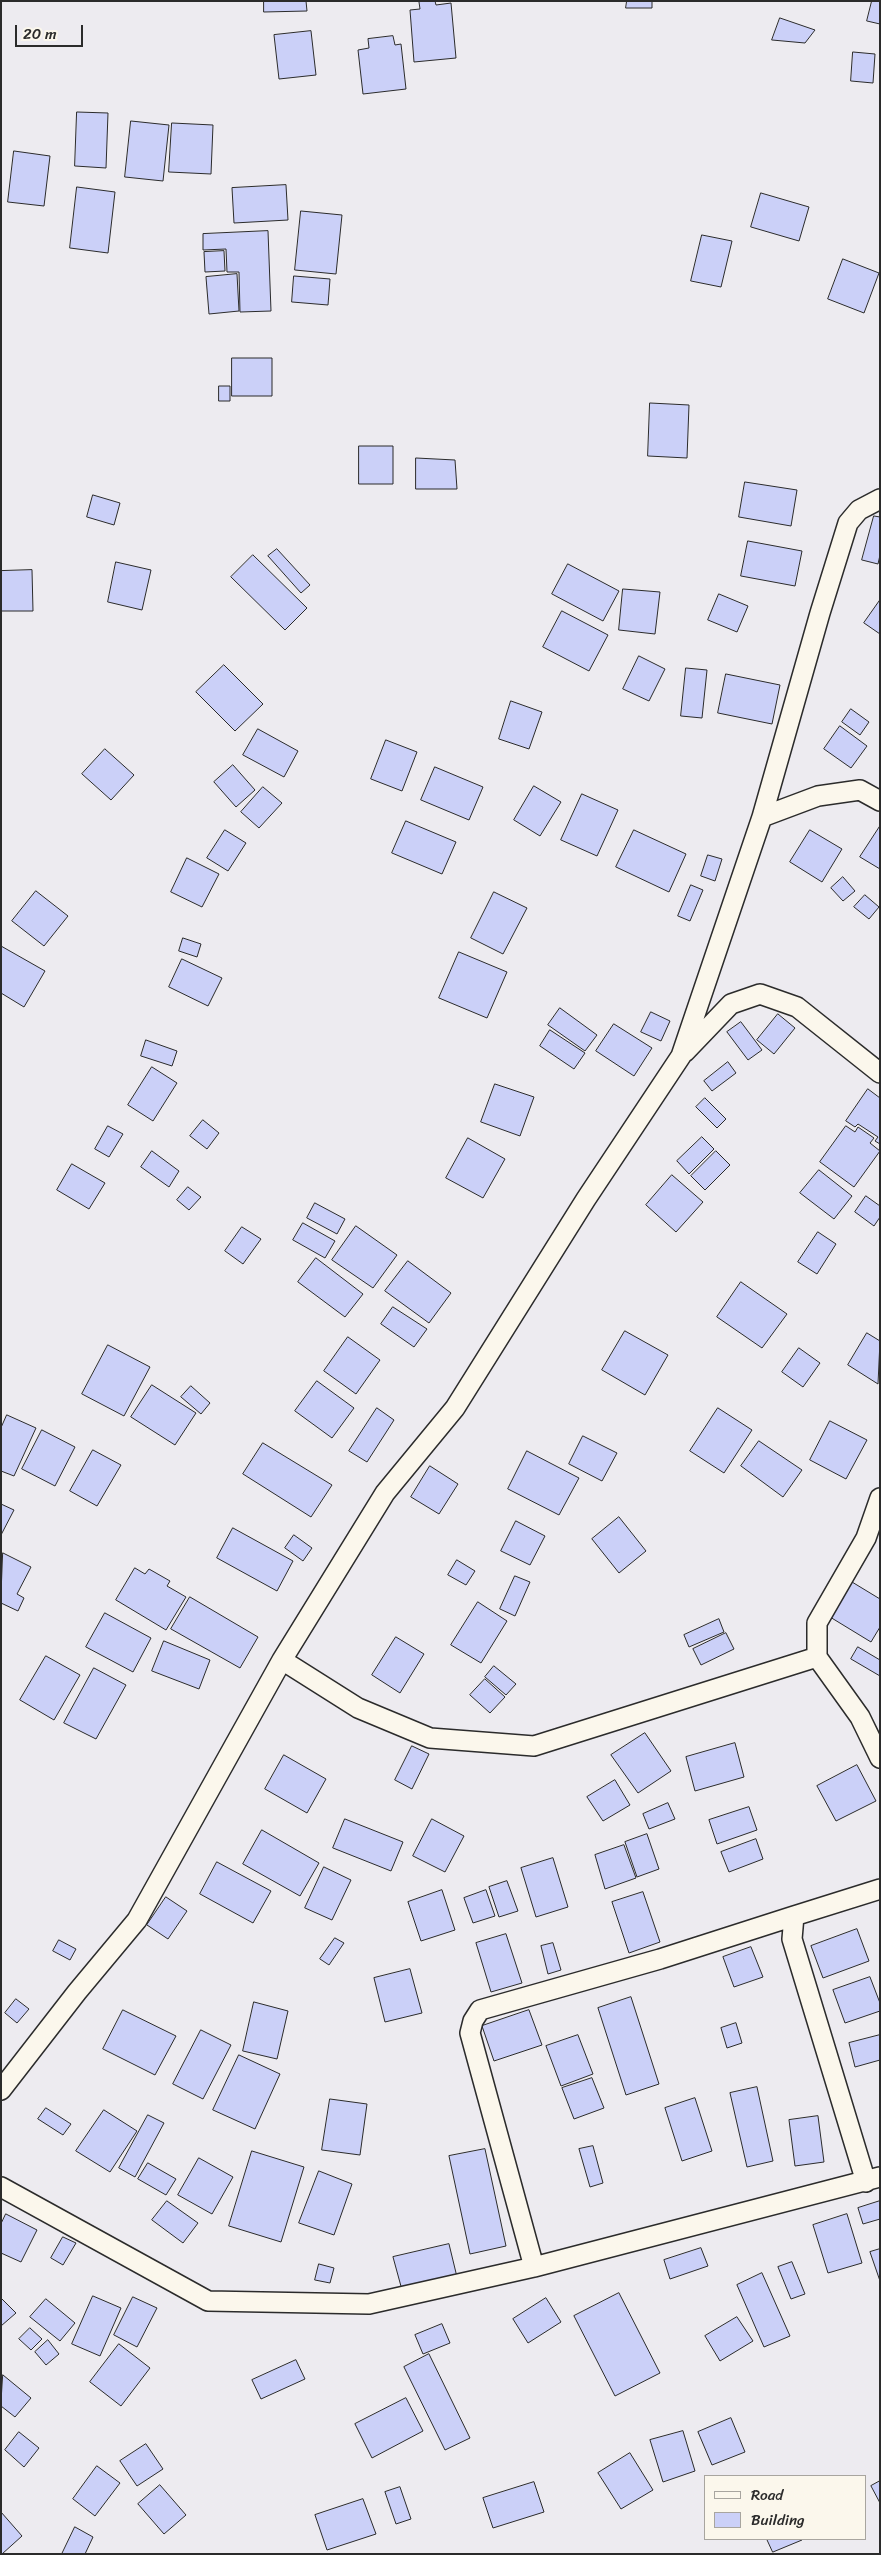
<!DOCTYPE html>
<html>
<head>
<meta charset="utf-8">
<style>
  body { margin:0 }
  #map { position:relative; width:881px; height:2555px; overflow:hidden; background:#edebf0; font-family:Sriracha,sans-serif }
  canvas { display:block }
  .frame { position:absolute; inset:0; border:2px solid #2b2b2b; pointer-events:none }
  .legend { position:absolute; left:704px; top:2475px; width:162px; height:65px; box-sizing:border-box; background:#fbf7ec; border:1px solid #a8a59f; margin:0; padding:6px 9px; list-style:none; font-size:15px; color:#2b2b2b }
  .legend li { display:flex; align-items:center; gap:10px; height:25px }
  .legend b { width:25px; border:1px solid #a8a59f }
  .scale { position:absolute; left:15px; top:25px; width:68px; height:22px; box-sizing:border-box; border:2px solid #2b2b2b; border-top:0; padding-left:6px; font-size:15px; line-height:18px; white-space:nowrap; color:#2b2b2b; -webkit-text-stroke:4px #fbf7ec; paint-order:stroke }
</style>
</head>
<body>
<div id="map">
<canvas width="881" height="2555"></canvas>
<div class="frame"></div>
<ul class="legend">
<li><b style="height:6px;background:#fbf7ec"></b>Road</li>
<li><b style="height:14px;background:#cbd0f8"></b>Building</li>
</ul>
<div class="scale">20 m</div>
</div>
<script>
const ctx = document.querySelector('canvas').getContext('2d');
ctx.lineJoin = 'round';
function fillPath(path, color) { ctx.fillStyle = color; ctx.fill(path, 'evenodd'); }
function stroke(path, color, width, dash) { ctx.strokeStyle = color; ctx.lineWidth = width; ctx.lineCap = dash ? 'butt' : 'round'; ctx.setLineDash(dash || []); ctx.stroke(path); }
const building = new Path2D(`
  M264 1H306L307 11 264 12Z
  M435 1 436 5 451 3 456 58 414 62 410 10 420 9 419 2Z
  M627 1H652V8H626Z
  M872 1H880V24L867 21Z
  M780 18 815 30 805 43 772 40Z
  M311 31 316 75 279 79 274 35Z
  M393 36 395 45 401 44 406 89 363 94 358 50 369 48 368 39Z
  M853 52 875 54 873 83 851 81Z
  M77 112 108 113 106 168 75 166Z
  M131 121 169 125 163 181 125 177Z
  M172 123 213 125 211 174 169 172Z
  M14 151 50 156 44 206 8 202Z
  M286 185 288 220 234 223 232 188Z
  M77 187 115 192 108 253 70 248Z
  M761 193 809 207 799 241 751 227Z
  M301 211 342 215 336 274 295 270Z
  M268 231 271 311 240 312 239 272H227L226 249 203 250V234Z
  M702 235 732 241 721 287 691 281Z
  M224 251 225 271 205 272 204 252Z
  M843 259 879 273 864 313 828 299Z
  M237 274 239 311 209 314 206 277Z
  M294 276 330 279 328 305 292 302Z
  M232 358H272V396H232Z
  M219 386H230V401H219Z
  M650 403 689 405 687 458 648 456Z
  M359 446H393V484H359Z
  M416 458 455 460 457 489H416Z
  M745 482 797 490 791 526 739 517Z
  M93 495 120 503 114 525 87 517Z
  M874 516 880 517V555L878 564 862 560Z
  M748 541 802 551 795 586 741 576Z
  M277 549 310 585 301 593 268 556Z
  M253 555 307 608 285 630 231 577Z
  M116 562 151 570 142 610 108 602Z
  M568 564 619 591 603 621 552 594Z
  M32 570 33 611H1V571Z
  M623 589 660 592 655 634 619 630Z
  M719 594 748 606 737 632 708 620Z
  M880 600V634L864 623Z
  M562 611 608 635 589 671 543 647Z
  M639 656 665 669 649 701 623 689Z
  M224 665 263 704 235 731 196 692Z
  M686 668 707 670 702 718 681 716Z
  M726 674 780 685 772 724 718 713Z
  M511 701 542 712 529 749 499 739Z
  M851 709 869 722 860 735 842 722Z
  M840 726 867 746 851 768 824 749Z
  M258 729 298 751 284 777 243 755Z
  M386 740 417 752 402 791 371 779Z
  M105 749 134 775 111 800 82 774Z
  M233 765 255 790 236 807 214 782Z
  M435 767 483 787 469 820 421 800Z
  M534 786 561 802 540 836 514 820Z
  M263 787 282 803 259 828 241 812Z
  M582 794 618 810 597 856 561 840Z
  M406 821 456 842 442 874 392 853Z
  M880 826V869L860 857Z
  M225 830 246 843 228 871 207 858Z
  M634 830 686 854 669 892 616 867Z
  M810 830 842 849 822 882 790 862Z
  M708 855 722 859 715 881 701 876Z
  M187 858 219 874 202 907 171 892Z
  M843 877 855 891 843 901 831 888Z
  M691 885 703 890 690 921 678 916Z
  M36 891 68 916 44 946 12 921Z
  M494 892 527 908 503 954 471 938Z
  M865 895 879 907 869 919 854 907Z
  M183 938 201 944 197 957 179 951Z
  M1 946 45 971 24 1007 1 993Z
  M459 952 507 972 487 1018 439 998Z
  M182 959 222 978 208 1006 169 987Z
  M560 1008 597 1035 585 1051 548 1025Z
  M651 1012 670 1021 661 1041 641 1032Z
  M778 1014 795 1028 774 1054 757 1040Z
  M741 1022 762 1050 748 1060 727 1032Z
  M614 1024 652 1048 634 1076 596 1051Z
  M550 1030 585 1053 574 1069 540 1046Z
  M146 1040 177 1051 172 1066 141 1056Z
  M728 1062 736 1073 712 1091 704 1081Z
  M152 1067 177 1083 153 1121 128 1105Z
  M495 1084 534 1097 520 1136 481 1122Z
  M868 1089 880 1098V1144L875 1141 878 1137 858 1124 855 1127 846 1121Z
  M705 1098 726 1119 717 1128 696 1107Z
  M203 1120 219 1133 207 1149 190 1136Z
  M108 1126 123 1134 109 1157 95 1149Z
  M846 1126 855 1132 858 1127 874 1138 870 1143 880 1151 854 1187 820 1162Z
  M702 1137 714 1149 689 1174 677 1161Z
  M468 1138 505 1159 483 1198 446 1178Z
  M152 1151 179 1171 169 1187 141 1167Z
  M716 1151 730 1165 705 1190 691 1176Z
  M72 1164 105 1183 89 1209 57 1190Z
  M819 1170 852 1196 834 1219 800 1193Z
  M672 1175 703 1202 676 1232 646 1205Z
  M188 1187 201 1197 189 1210 177 1200Z
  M866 1196 880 1206V1217L874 1226 855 1212Z
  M315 1203 345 1219 337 1234 307 1218Z
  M303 1223 335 1241 325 1258 293 1240Z
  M356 1226 397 1255 373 1288 332 1260Z
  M242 1227 261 1239 243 1264 225 1251Z
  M818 1232 836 1244 817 1274 798 1262Z
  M316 1258 363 1294 345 1317 298 1282Z
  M408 1261 451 1293 429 1323 385 1291Z
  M741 1282 787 1314 762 1348 717 1317Z
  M393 1307 427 1329 414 1347 381 1324Z
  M625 1331 668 1355 645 1395 602 1370Z
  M867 1333 880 1341 878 1384 848 1365Z
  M348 1337 380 1360 356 1394 324 1371Z
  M108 1345 150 1367 124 1416 82 1394Z
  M799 1348 820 1363 803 1387 782 1372Z
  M317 1381 354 1408 332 1438 295 1411Z
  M152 1385 196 1413 175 1445 131 1417Z
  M191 1386 210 1403 201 1414 181 1397Z
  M377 1408 394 1420 367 1462 349 1451Z
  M718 1408 752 1430 724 1473 690 1451Z
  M7 1415 36 1428 14 1476 1 1471V1428Z
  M830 1421 867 1440 846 1479 810 1460Z
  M42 1430 75 1447 55 1486 22 1469Z
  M583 1436 617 1453 602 1481 569 1464Z
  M759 1441 802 1470 783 1497 741 1466Z
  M263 1443 332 1485 311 1517 243 1474Z
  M93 1450 121 1465 97 1506 70 1491Z
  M527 1451 579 1478 559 1515 508 1489Z
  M430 1466 458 1484 439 1514 411 1497Z
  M1 1504 14 1510 1 1535Z
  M619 1517 646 1551 619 1573 592 1539Z
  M516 1521 545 1536 530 1565 501 1551Z
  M233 1528 293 1561 277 1591 217 1558Z
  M294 1535 312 1548 303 1561 285 1548Z
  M3 1553 31 1567 17 1594 24 1598 18 1611 1 1603Z
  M457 1560 475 1571 466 1585 448 1575Z
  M135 1568 145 1574 149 1569 170 1581 167 1586 186 1597 166 1630 116 1600Z
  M515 1576 530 1582 515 1616 500 1609Z
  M852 1582 880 1599V1627L871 1642 830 1617Z
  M190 1597 258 1637 240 1668 171 1629Z
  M478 1602 507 1621 481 1663 451 1645Z
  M105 1613 151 1638 133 1672 86 1647Z
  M719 1619 724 1632 689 1647 684 1635Z
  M726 1633 734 1649 701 1665 693 1649Z
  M396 1637 424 1654 400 1693 372 1675Z
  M164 1641 210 1660 199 1689 152 1671Z
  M858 1647 880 1660V1676L851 1659Z
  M46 1656 80 1675 54 1720 20 1700Z
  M494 1666 516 1684 506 1695 485 1677Z
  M94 1668 126 1685 96 1739 64 1723Z
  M485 1679 505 1697 490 1713 470 1695Z
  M645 1733 671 1771 638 1793 611 1755Z
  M735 1743 744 1777 695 1791 686 1757Z
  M412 1746 429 1754 412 1789 395 1780Z
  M284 1755 326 1779 307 1813 265 1789Z
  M857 1765 876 1801 836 1821 817 1786Z
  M615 1780 630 1805 603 1821 587 1797Z
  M668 1803 675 1819 649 1829 643 1814Z
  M749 1807 757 1830 717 1844 709 1820Z
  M345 1819 403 1842 391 1871 333 1848Z
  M432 1819 464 1836 445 1872 413 1856Z
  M262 1830 319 1863 300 1896 243 1864Z
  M647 1834 659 1869 637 1877 625 1842Z
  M756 1839 763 1859 729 1872 721 1852Z
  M624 1845 636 1878 605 1889 595 1855Z
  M553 1858 568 1907 536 1917 521 1868Z
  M217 1862 271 1891 253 1923 200 1894Z
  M324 1867 351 1880 332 1920 305 1908Z
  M507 1881 518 1911 499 1917 489 1887Z
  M442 1890 455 1930 421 1941 408 1902Z
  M486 1890 495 1916 473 1923 464 1898Z
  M643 1892 660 1942 629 1953 612 1902Z
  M166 1897 187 1911 168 1939 147 1925Z
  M857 1929 869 1961 823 1978 811 1946Z
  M506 1934 522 1983 491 1992 476 1943Z
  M335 1938 344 1943 329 1965 320 1959Z
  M59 1940 76 1949 70 1960 53 1951Z
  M553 1943 561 1970 548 1974 541 1946Z
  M751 1947 763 1977 734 1987 723 1957Z
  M410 1969 422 2013 385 2022 374 1978Z
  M870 1977 880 2003V2011L845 2023 833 1990Z
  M631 1997 659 2084 626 2095 598 2008Z
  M16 1999 29 2009 17 2023 5 2013Z
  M254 2002 288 2011 277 2059 243 2051Z
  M123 2010 176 2036 155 2075 103 2049Z
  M529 2010 542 2045 494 2061 482 2026Z
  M736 2023 742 2043 727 2048 721 2028Z
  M201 2030 231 2045 203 2099 173 2084Z
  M578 2035 593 2074 561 2086 546 2046Z
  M880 2035V2060L855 2067 849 2043Z
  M239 2055 280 2074 255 2129 213 2110Z
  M592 2078 604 2108 574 2119 562 2088Z
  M757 2087 773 2161 747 2167 730 2093Z
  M695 2098 712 2151 682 2161 665 2108Z
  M330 2099 367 2104 360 2155 322 2150Z
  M46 2108 71 2124 63 2135 38 2119Z
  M104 2110 137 2131 110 2172 76 2151Z
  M148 2115 164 2123 135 2177 119 2168Z
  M818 2116 824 2162 795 2166 789 2120Z
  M593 2146 603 2183 590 2187 579 2149Z
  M485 2149 506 2246 470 2254 449 2156Z
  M252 2151 304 2167 281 2242 229 2226Z
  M199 2158 233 2177 212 2214 178 2195Z
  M148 2163 176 2179 166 2195 138 2179Z
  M319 2171 352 2184 334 2235 299 2223Z
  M167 2201 198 2223 183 2243 152 2220Z
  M880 2201V2219L863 2224 858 2208Z
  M6 2214 37 2230 21 2262 1 2253V2224Z
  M847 2214 862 2263 828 2273 813 2225Z
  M63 2237 76 2243 63 2265 51 2258Z
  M449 2244 457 2277 402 2290 393 2257Z
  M701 2248 708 2266 670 2279 664 2260Z
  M880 2249V2281L870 2252Z
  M792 2262 805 2294 791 2299 778 2267Z
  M319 2264 334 2268 330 2283 315 2280Z
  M762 2273 790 2336 764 2347 737 2285Z
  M619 2293 660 2373 615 2396 574 2316Z
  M93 2296 121 2308 100 2356 72 2344Z
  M133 2297 157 2308 137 2347 114 2335Z
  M1 2298 16 2313 1 2326Z
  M546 2298 561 2322 528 2343 513 2319Z
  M46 2299 75 2323 60 2341 30 2317Z
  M737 2317 753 2341 720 2361 705 2336Z
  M442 2324 450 2343 423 2354 415 2335Z
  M30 2328 42 2339 31 2350 19 2339Z
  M48 2340 59 2354 46 2365 35 2352Z
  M119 2344 150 2368 121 2406 90 2382Z
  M429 2354 470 2438 445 2450 404 2367Z
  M296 2360 305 2379 261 2399 252 2380Z
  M3 2375 31 2398 15 2417 1 2406Z
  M406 2398 423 2431 372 2458 355 2424Z
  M731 2418 745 2452 712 2465 698 2432Z
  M683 2431 695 2471 663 2482 650 2440Z
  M19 2432 39 2448 24 2467 5 2450Z
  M146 2444 163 2469 137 2486 120 2461Z
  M630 2453 653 2490 621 2509 598 2473Z
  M97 2466 120 2483 95 2516 73 2499Z
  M880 2481V2503L871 2486Z
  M534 2482 544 2512 493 2528 483 2498Z
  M160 2485 186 2515 164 2534 138 2504Z
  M400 2487 411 2519 396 2524 385 2492Z
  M363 2499 376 2534 327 2550 315 2515Z
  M1 2512 22 2536 2 2554H1Z
  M75 2527 93 2537 85 2554H62Z
  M767 2539H802V2540L773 2552Z`);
fillPath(building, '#cbd0f8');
stroke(building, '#2b2b2b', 1);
const street = new Path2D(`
  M762 817 818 796 860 790 880 801
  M685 1052 731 1004 760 994 797 1007 880 1073
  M880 1498 866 1538 817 1623V1657L860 1717 880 1758
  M282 1660 358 1708 430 1738 534 1746 817 1657
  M1 2090 77 1992 137 1920 282 1660 385 1493 455 1408 586 1199 681 1056 762 817 820 613 848 523 859 510 880 499
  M866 2182 792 1939 794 1916 880 1889
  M1 2187 208 2301 369 2304 534 2267 880 2177
  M534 2267 470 2033 473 2021 480 2010 660 1959 794 1916`);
stroke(street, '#2b2b2b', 22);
stroke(street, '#fbf7ec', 19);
</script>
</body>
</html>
